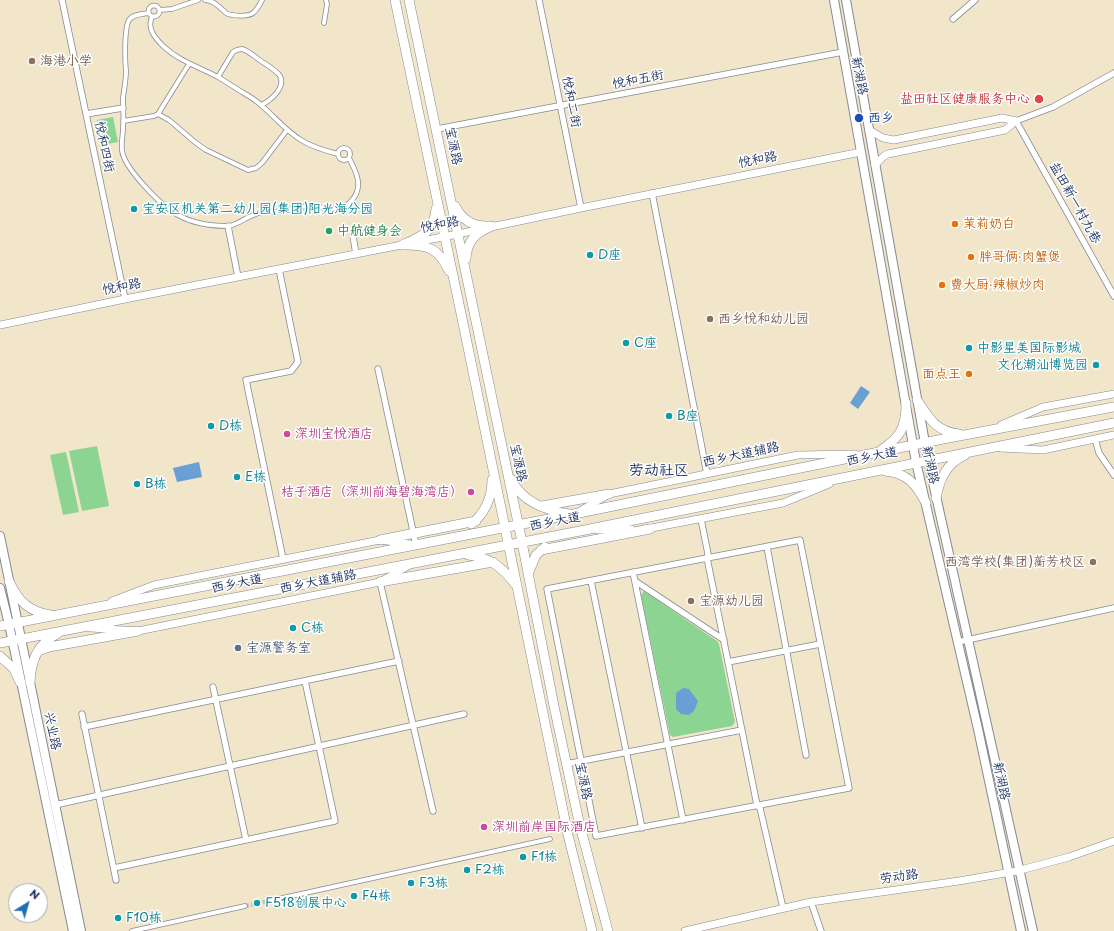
<!DOCTYPE html>
<html>
<head>
<meta charset="utf-8">
<style>
  body { margin:0 }
  #map { position:relative; width:1114px; height:931px; overflow:hidden; background:#f1e5ca; font-family:"Playpen Sans",sans-serif }
  canvas { display:block }
  .north { position:absolute; left:8px; top:883px; width:40px; height:40px; box-sizing:border-box; background:#fff; border:1px solid #a4acbf; border-radius:50%; rotate:37deg; font-size:11px; font-weight:700; line-height:16px; text-align:center; color:#1b2f5e }
  .north::after { content:''; display:block; margin:auto; width:14px; height:18px; background:#1f6fb2; clip-path:polygon(50% 0,100% 100%,50% 72%,0 100%) }
</style>
</head>
<body>
<div id="map">
<canvas width="1114" height="931"></canvas>
<div class="north">N</div>
</div>
<script>
const ctx = document.querySelector('canvas').getContext('2d');
ctx.lineJoin = 'round';
function fillPath(path, color) { ctx.fillStyle = color; ctx.fill(path, 'evenodd'); }
function stroke(path, color, width, dash) { ctx.strokeStyle = color; ctx.lineWidth = width; ctx.lineCap = dash ? 'butt' : 'round'; ctx.setLineDash(dash || []); ctx.stroke(path); }
function label(font, color, halo, rows, align = 'center') {
  ctx.font = font + ' "Playpen Sans","LXGW WenKai TC",sans-serif'; ctx.lineWidth = 3; ctx.setLineDash([]); ctx.textBaseline = 'middle'; ctx.strokeStyle = halo; ctx.fillStyle = color; for (const [text, x, y, turn = 0] of rows) {
    ctx.save(); ctx.translate(x, y); ctx.rotate((+turn || 0) * Math.PI / 180); ctx.textAlign = isNaN(turn) ? turn : align; if (halo) ctx.strokeText(text, 0, 0); ctx.fillText(text, 0, 0); ctx.restore();
  }
}
fillPath(new Path2D(`
  M113 117 118 142 102 145 97 120Z
  M97 446 109 506 82 511 69 451Z
  M66 452 79 512 63 515 50 455Z
  M644 591 717 641 719 644 735 722 732 726 673 737 670 735 641 595Z`), '#8bd491');
fillPath(new Path2D(`
  M861 386 870 392 858 409 850 403Z
  M199 462 202 477 177 482 173 468Z
  M683 688 689 689 698 701 694 711 689 715 681 714 676 709V693Z`), '#68a0d6');
stroke(new Path2D(`
  M245 906 269 901`), '#c6c1b4', 4, [4, 2]);
const pedestrian = new Path2D(`
  M205 0C215 1 219 7 226 13 231 16 248 17 253 13 257 10 260 4 262 0
  M148.5 11a5.5 5.5 0 1 1 11 0a5.5 5.5 0 1 1-11 0Z
  M160 10 172 9 198 0
  M149 13C143 14 133 14 129 20 124 28 125 61 126 71 126 81 124 89 123 98 123 108 124 118 123 128 123 135 121 143 122 150 123 167 162 207 178 215 192 223 212 226 228 226 238 225 246 217 256 214 261 211 267 212 274 212 286 212 298 206 309 206 325 206 340 215 352 200 364 187 356 171 349 158
  M152 17C147 28 154 37 163 46 179 61 199 67 218 77 226 82 234 87 242 92 249 96 256 100 262 106 275 117 286 131 301 140 312 147 326 151 338 154
  M324 23 327 4 326 0
  M218 77 233 52C236 50 239 49 242 49 249 51 255 57 261 61 267 65 276 70 280 76 286 88 270 101 261 105
  M158 114 169 120 196 143 206 150 248 170 256 168 262 163 287 130
  M123 121 154 116 158 114 189 64
  M338 154a6 6 0 1 1 12 0a6 6 0 1 1-12 0Z
  M269 901 550 839
  M132 931 245 906`);
const minor = new Path2D(`
  M62 0 125 299
  M539 0 581 208
  M953 19 975 0
  M1114 73 1053 107 1016 121 1114 296
  M86 114 123 108
  M437 129 843 52
  M652 193 707 474
  M228 226 238 277
  M353 236 356 254
  M279 269 298 362 291 371 246 380 283 559
  M378 369 416 545
  M1095 439 1099 453 1114 475
  M701 519 708 554 707 558 757 805 760 808 783 908
  M800 540 849 788 596 836 547 589Z
  M767 547 806 755
  M633 572 683 820
  M591 581 642 828
  M635 581 724 640
  M380 582 433 811
  M958 642 1114 608
  M728 662 820 644
  M213 687 246 840
  M82 714 116 880
  M84 727 399 661
  M566 764 742 730
  M55 805 464 714
  M114 868 335 821 305 681
  M811 902 821 931`);
const tertiary = new Path2D(`
  M869 130 883 138 894 140 1002 118 1016 121
  M875 165 884 156 888 154 1005 130 1016 121
  M0 325 125 299 458 234 581 208 861 152
  M1001 425 1043 407 1114 394
  M1000 448 1043 450 1114 435
  M580 511 609 494 682 479 798 455 855 454
  M646 529 783 503 829 484
  M598 530 631 529
  M112 601 154 585 380 540 410 544
  M91 628 138 631 380 582 408 566
  M685 931 811 902 959 881 1017 871 1069 857 1114 841`);
const secondary = new Path2D(`
  M834 0 916 462 978 729 1021 931
  M846 0 928 460 1033 931
  M0 536 81 931
  M0 588 9 624 73 931`);
const primary = new Path2D(`
  M395 0 463 323 568 835 592 931
  M409 0 522 542 554 706 579 822 608 931
  M455 206C462 220 473 227 489 226
  M402 245C421 237 434 232 436 209
  M406 245C429 245 439 249 449 271
  M466 259C467 240 476 233 492 226
  M917 400C929 418 935 431 959 434
  M881 450C901 437 906 427 906 403
  M885 471C907 473 916 484 926 503
  M511 479C522 502 545 510 569 514
  M936 498C940 478 946 464 965 455
  M542 506 609 494
  M471 524C485 514 492 497 492 480
  M380 540 476 521
  M541 550 650 529
  M468 555C489 557 502 567 515 584
  M528 574 536 555 545 547
  M9 581C18 601 29 612 51 615
  M380 582 493 562
  M0 626 574 514 943 439 1114 407
  M0 643 580 531 1114 423
  M38 651 49 647 138 631
  M0 656 14 669 20 682
  M30 682C31 661 37 644 57 634`);
stroke(pedestrian, '#868a94', 5.5);
stroke(minor, '#868a94', 7);
stroke(tertiary, '#868a94', 8);
stroke(secondary, '#868a94', 10);
stroke(primary, '#868a94', 10);
stroke(pedestrian, '#fff', 4);
stroke(minor, '#fff', 5.5);
stroke(tertiary, '#fff', 7);
stroke(secondary, '#fff', 8);
stroke(primary, '#fff', 9);
for (const [x, y, r, color] of [
  [32,61,4,"#8d6e63"],
  [1039,99,5,"#e0444e"],
  [859,118,5,"#1a4fb4"],
  [134,209,4,"#0f9aa8"],
  [955,224,4,"#e8710a"],
  [329,231,4,"#2e9e5b"],
  [590,255,4,"#0f9aa8"],
  [971,257,4,"#e8710a"],
  [942,285,4,"#e8710a"],
  [710,319,4,"#8d6e63"],
  [626,343,4,"#0f9aa8"],
  [969,348,4,"#0f9aa8"],
  [1096,365,4,"#0f9aa8"],
  [969,374,4,"#e8710a"],
  [669,416,4,"#0f9aa8"],
  [211,426,4,"#0f9aa8"],
  [287,434,4,"#d1479c"],
  [237,477,4,"#0f9aa8"],
  [137,484,4,"#0f9aa8"],
  [471,492,4,"#d1479c"],
  [1093,562,4,"#8d6e63"],
  [691,601,4,"#8d6e63"],
  [293,628,4,"#0f9aa8"],
  [238,648,4,"#5c6f8a"],
  [484,827,4,"#d1479c"],
  [523,857,4,"#0f9aa8"],
  [467,870,4,"#0f9aa8"],
  [411,883,4,"#0f9aa8"],
  [354,896,4,"#0f9aa8"],
  [257,903,4,"#0f9aa8"],
  [118,918,4,"#0f9aa8"]
]) { const dot = new Path2D(); dot.arc(x, y, r, 0, 2 * Math.PI); ctx.fillStyle = color; ctx.fill(dot); stroke(dot, '#fff', 1.5); }
label('13px', '#785e54', '#fff', [
  ["海港小学",40,61],
  ["西乡悦和幼儿园",718,319],
  ["西湾学校(集团)蘅芳校区",1085,562,"right"],
  ["宝源幼儿园",699,601]
], 'left');
label('13px', '#1b2f5e', '#fff', [
  ["新湖路",859,76,79],
  ["悦和五街",638,80,-11],
  ["悦和二街",571,102,79],
  ["宝源路",453,146,78],
  ["悦和四街",104,147,78],
  ["悦和路",758,160,-11],
  ["盐田新一村九巷",1075,203,61],
  ["悦和路",440,225,-11],
  ["悦和路",122,287,-11],
  ["西乡大道辅路",741,455,-12],
  ["西乡大道",872,457,-11],
  ["宝源路",518,463,78],
  ["新湖路",930,465,78],
  ["西乡大道",555,522,-11],
  ["西乡大道辅路",318,582,-11],
  ["西乡大道",237,584,-11],
  ["兴业路",52,731,78],
  ["宝源路",583,781,78],
  ["新湖路",1001,781,78],
  ["劳动路",899,877,-8]
]);
label('13px', '#be3a42', '#fff', [
  ["盐田社区健康服务中心",1030,99]
], 'right');
label('13px', '#164399', '#fff', [
  ["西乡",868,118]
], 'left');
label('13px', '#0d838f', '#fff', [
  ["宝安区机关第二幼儿园(集团)阳光海分园",142,209],
  ["D座",598,255],
  ["C座",634,343],
  ["中影星美国际影城",977,348],
  ["文化潮汕博览园",1088,365,"right"],
  ["B座",677,416],
  ["D栋",219,426],
  ["E栋",245,477],
  ["B栋",145,484],
  ["C栋",301,628],
  ["F1栋",531,857],
  ["F2栋",475,870],
  ["F3栋",419,883],
  ["F4栋",362,896],
  ["F518创展中心",265,903],
  ["F10栋",126,918]
], 'left');
label('13px', '#c56008', '#fff', [
  ["茉莉奶白",963,224],
  ["胖哥俩·肉蟹煲",979,257],
  ["费大厨·辣椒炒肉",950,285],
  ["面点王",961,374,"right"]
], 'left');
label('13px', '#27864d', '#fff', [
  ["中航健身会",337,231]
], 'left');
label('13px', '#b23c85', '#fff', [
  ["深圳宝悦酒店",295,434],
  ["桔子酒店（深圳前海碧海湾店）",463,492,"right"],
  ["深圳前岸国际酒店",492,827]
], 'left');
label('13px', '#4e5e75', '#fff', [
  ["宝源警务室",246,648]
], 'left');
label('15px', '#1b2f5e', '#fff', [
  ["劳动社区",659,471]
]);
</script>
</body>
</html>
